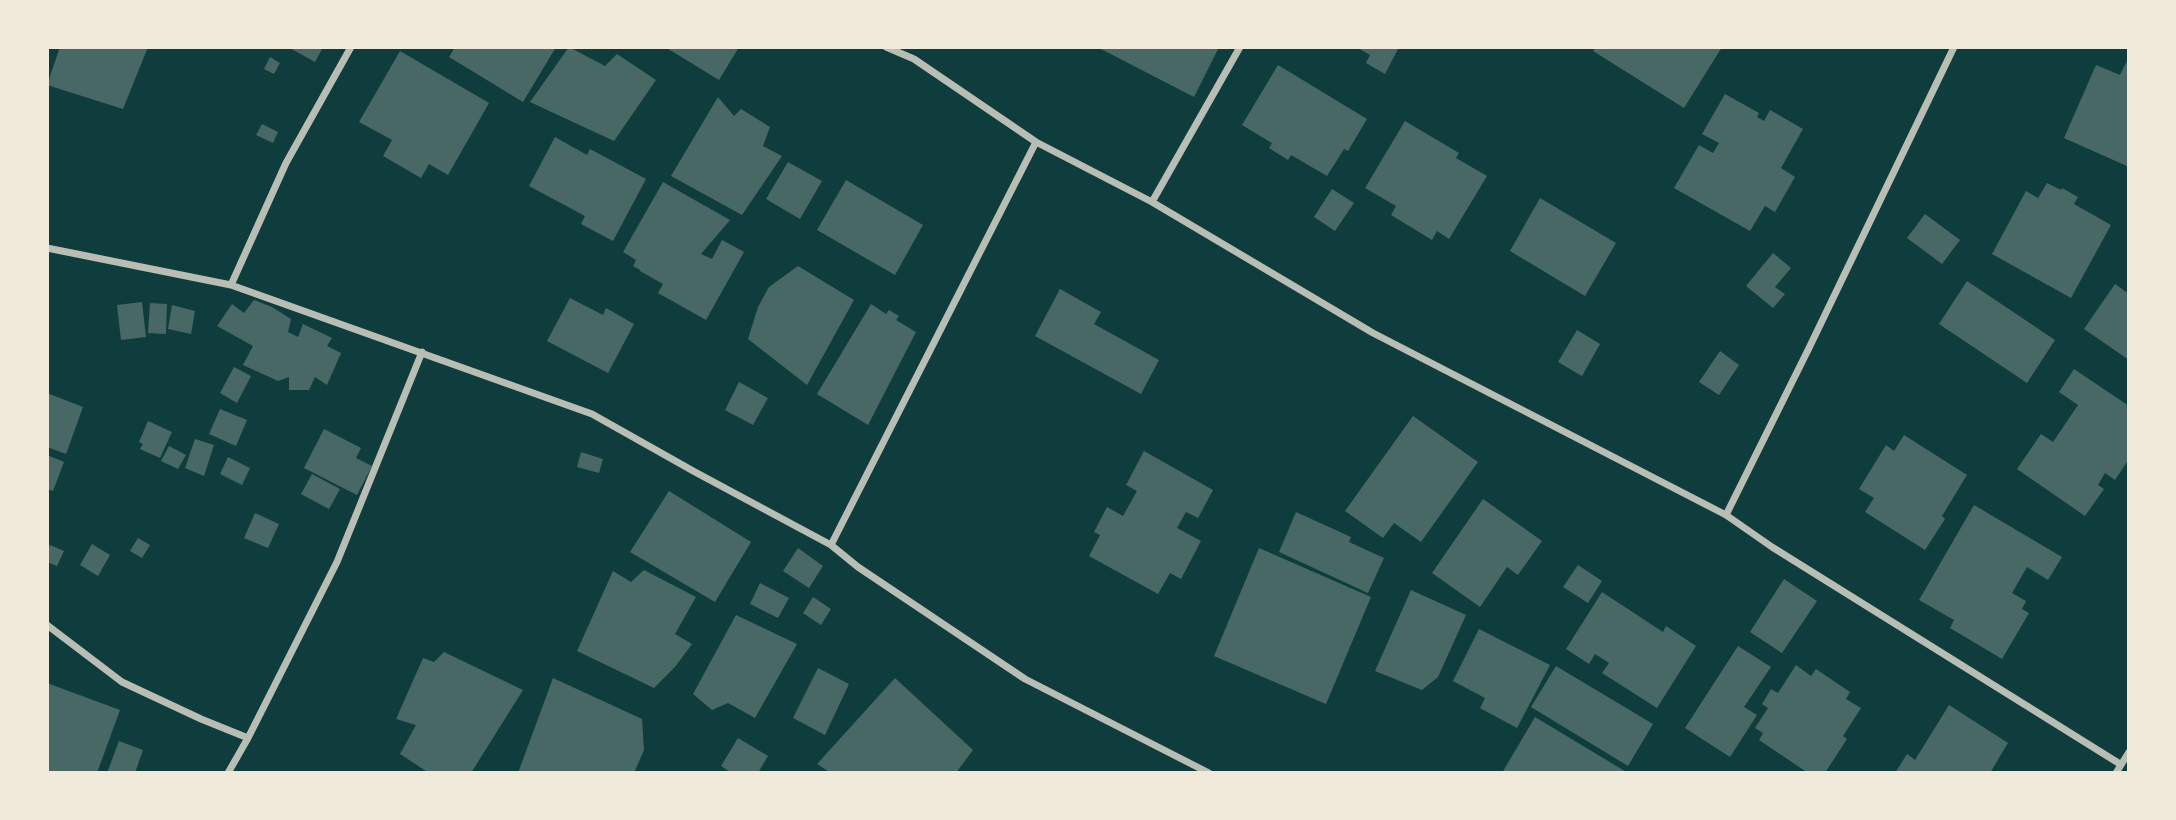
<!DOCTYPE html>
<html>
<head>
<meta charset="utf-8">
<style>
  body { margin:0 }
  #map { position:relative; width:2176px; height:820px; overflow:hidden; background:#0f3d3e; font-family:"Titillium Web",sans-serif }
  canvas { display:block }
  .frame { position:absolute; inset:0; border:49px solid #f1e9da; pointer-events:none }
</style>
</head>
<body>
<div id="map">
<canvas width="2176" height="820"></canvas>
<div class="frame"></div>
</div>
<script>
const ctx = document.querySelector('canvas').getContext('2d');
ctx.lineJoin = 'round';
function fillPath(path, color) { ctx.fillStyle = color; ctx.fill(path, 'evenodd'); }
function stroke(path, color, width, dash) { ctx.strokeStyle = color; ctx.lineWidth = width; ctx.lineCap = dash ? 'butt' : 'round'; ctx.setLineDash(dash || []); ctx.stroke(path); }
fillPath(new Path2D(`
  M60 47H148L123 109 47 85Z
  M288 47H323L315 62Z
  M455 47H556L523 102 449 57Z
  M569 47 605 66 617 54 656 80 614 141 530 102Z
  M665 47H739L719 80Z
  M1097 47H1219L1194 97Z
  M1356 47H1399L1385 74 1366 63 1370 55Z
  M1596 47H1722L1684 108 1593 51Z
  M400 51 489 103 448 175 429 164 421 178 383 156 392 140 359 122Z
  M270 57 280 63 274 74 264 69Z
  M2129 57V167L2064 138 2096 65 2120 75Z
  M1278 65 1367 119 1348 151 1344 149 1327 176 1291 155 1288 160 1269 148 1272 143 1242 125Z
  M1725 94 1759 113 1757 117 1764 121 1770 110 1803 129 1781 168 1795 177 1775 212 1765 206 1750 231 1674 188 1699 145 1713 153 1719 143 1702 134Z
  M718 97 734 116 741 109 770 127 763 146 782 156 742 215 671 176Z
  M1405 121 1459 153 1456 158 1487 176 1449 239 1437 231 1432 240 1391 215 1396 206 1365 188Z
  M262 124 278 132 273 143 256 135Z
  M555 137 587 155 590 149 646 179 613 241 581 224 585 216 529 186Z
  M788 162 822 181 800 219 766 199Z
  M846 180 923 225 895 275 817 230Z
  M663 182 730 220 701 254 712 259 722 240 744 252 706 320 658 293 663 284 640 271V270L633 266 636 260 623 252Z
  M2047 183 2061 190 2062 188 2078 197 2074 204 2111 225 2071 298 1992 254 2026 191 2038 198Z
  M1332 189 1354 203 1335 231 1314 217Z
  M1540 198 1616 243 1585 296 1510 251Z
  M1925 214 1960 240 1942 264 1907 238Z
  M1773 253 1791 268 1775 287 1785 294 1773 308 1746 286Z
  M798 266 854 300 807 385 748 339 758 307 769 287Z
  M1967 281 2055 340 2027 383 1939 324Z
  M2115 284 2129 294V360L2084 329Z
  M1060 289 1101 312 1094 324 1159 360 1141 394 1035 336Z
  M570 298 603 315 606 308 634 324 608 373 547 341Z
  M254 300 272 307 291 319 288 332 298 337 303 324 332 338 327 346 341 353 327 385 315 377 309 390H289V377L278 381 243 365 253 346 217 326 232 304 244 313Z
  M142 302 146 337 121 340 117 305Z
  M150 303 167 304 166 334 148 333Z
  M871 304 886 314 889 310 899 316 896 320 916 332 868 425 817 394Z
  M172 305 195 311 191 334 168 329Z
  M1577 330 1600 344 1582 376 1558 362Z
  M1720 351 1739 365 1719 395 1699 382Z
  M234 367 251 376 237 403 220 393Z
  M2074 369 2129 406V459L2115 480 2105 473 2098 485 2104 489 2085 516 2017 469 2041 434 2053 442 2078 405 2059 392Z
  M739 382 768 398 753 425 725 410Z
  M47 393 83 407 66 454 47 447Z
  M220 409 247 420 236 446 209 434Z
  M1413 416 1478 462 1421 542 1394 523 1383 538 1345 511Z
  M148 421 172 432 160 458 140 449 143 444 139 442Z
  M324 429 361 448 356 458 372 466 357 495 304 468Z
  M1904 435 1967 475 1942 516 1945 519 1925 550 1865 512 1874 498 1859 489 1886 445 1894 451Z
  M195 439 214 445 204 476 185 468Z
  M169 446 186 455 178 469 161 461Z
  M1144 451 1213 490 1198 518 1186 512 1177 528 1201 541 1181 579 1170 573 1158 594 1089 556 1100 535 1094 532 1107 507 1123 516 1137 491 1126 485Z
  M581 452 603 459 599 473 577 467Z
  M47 455 64 462 53 491 47 489Z
  M228 457 250 468 242 485 220 474Z
  M312 474 340 489 329 509 301 494Z
  M669 491 751 542 715 602 630 552Z
  M1483 499 1542 541 1518 575 1507 567 1480 607 1432 573Z
  M1974 505 2062 557 2048 580 2027 567 2012 593 2026 601 2022 609 2029 613 2002 659 1950 628 1954 620 1919 600Z
  M1296 512 1351 537 1349 542 1384 558 1368 593 1279 552Z
  M255 513 279 524 268 548 244 538Z
  M138 538 150 545 142 558 130 551Z
  M92 544 110 555 98 576 80 565Z
  M50 545 64 551 57 566 47 562V551Z
  M798 548 823 566 809 588 783 571Z
  M1259 548 1371 597 1326 704 1214 656Z
  M1578 565 1602 581 1588 603 1563 587Z
  M644 570 696 597 675 634 692 644 675 667 654 688 577 651 613 571 631 582Z
  M1784 579 1817 601 1782 653 1750 632Z
  M760 583 789 598 778 618 750 604Z
  M1411 590 1466 615 1438 677 1422 690 1375 671Z
  M1602 592 1663 632 1666 626 1696 646 1657 708 1602 673 1609 663 1595 654 1589 664 1566 649Z
  M813 597 831 609 821 625 803 613Z
  M736 615 797 644 755 718 728 703 712 710 693 694Z
  M1479 629 1550 665 1517 728 1480 708 1485 698 1453 681Z
  M1738 646 1771 667 1744 707 1757 715 1730 757 1685 728Z
  M444 652 523 690 471 773H429L400 754 416 725 396 719 423 658 434 662Z
  M1796 665 1811 676 1816 669 1850 692 1846 699 1861 708 1843 736 1847 739 1825 773H1808L1759 740 1763 733 1755 728 1768 708 1762 704 1771 689 1778 693Z
  M1556 666 1653 724 1628 766 1531 707Z
  M818 668 849 684 825 735 793 718Z
  M553 678 642 719 644 750 634 773H518Z
  M895 678 973 750 956 773H831L817 764Z
  M47 683 120 710 97 773H47Z
  M1949 705 2008 743 1990 773H1895L1907 754 1915 760Z
  M1535 717 1628 773H1502Z
  M738 738 768 756 758 773H732L721 766Z
  M119 741 143 750 135 773H107Z`), '#486865');
stroke(new Path2D(`
  M886 47 914 59 1036 142 1152 202 1373 333 1726 515 1772 547 2120 764
  M1152 202 1240 47
  M47 248 231 285 592 414 695 472 831 545 858 567 1025 679 1209 773
  M231 285 286 163 351 47
  M1726 515 1809 348 1954 47
  M831 545 1036 142
  M47 625 122 682 201 719 248 738
  M228 773 248 738 337 562 422 352
  M2116 773 2129 752`), '#b8beb3', 7);
</script>
</body>
</html>
